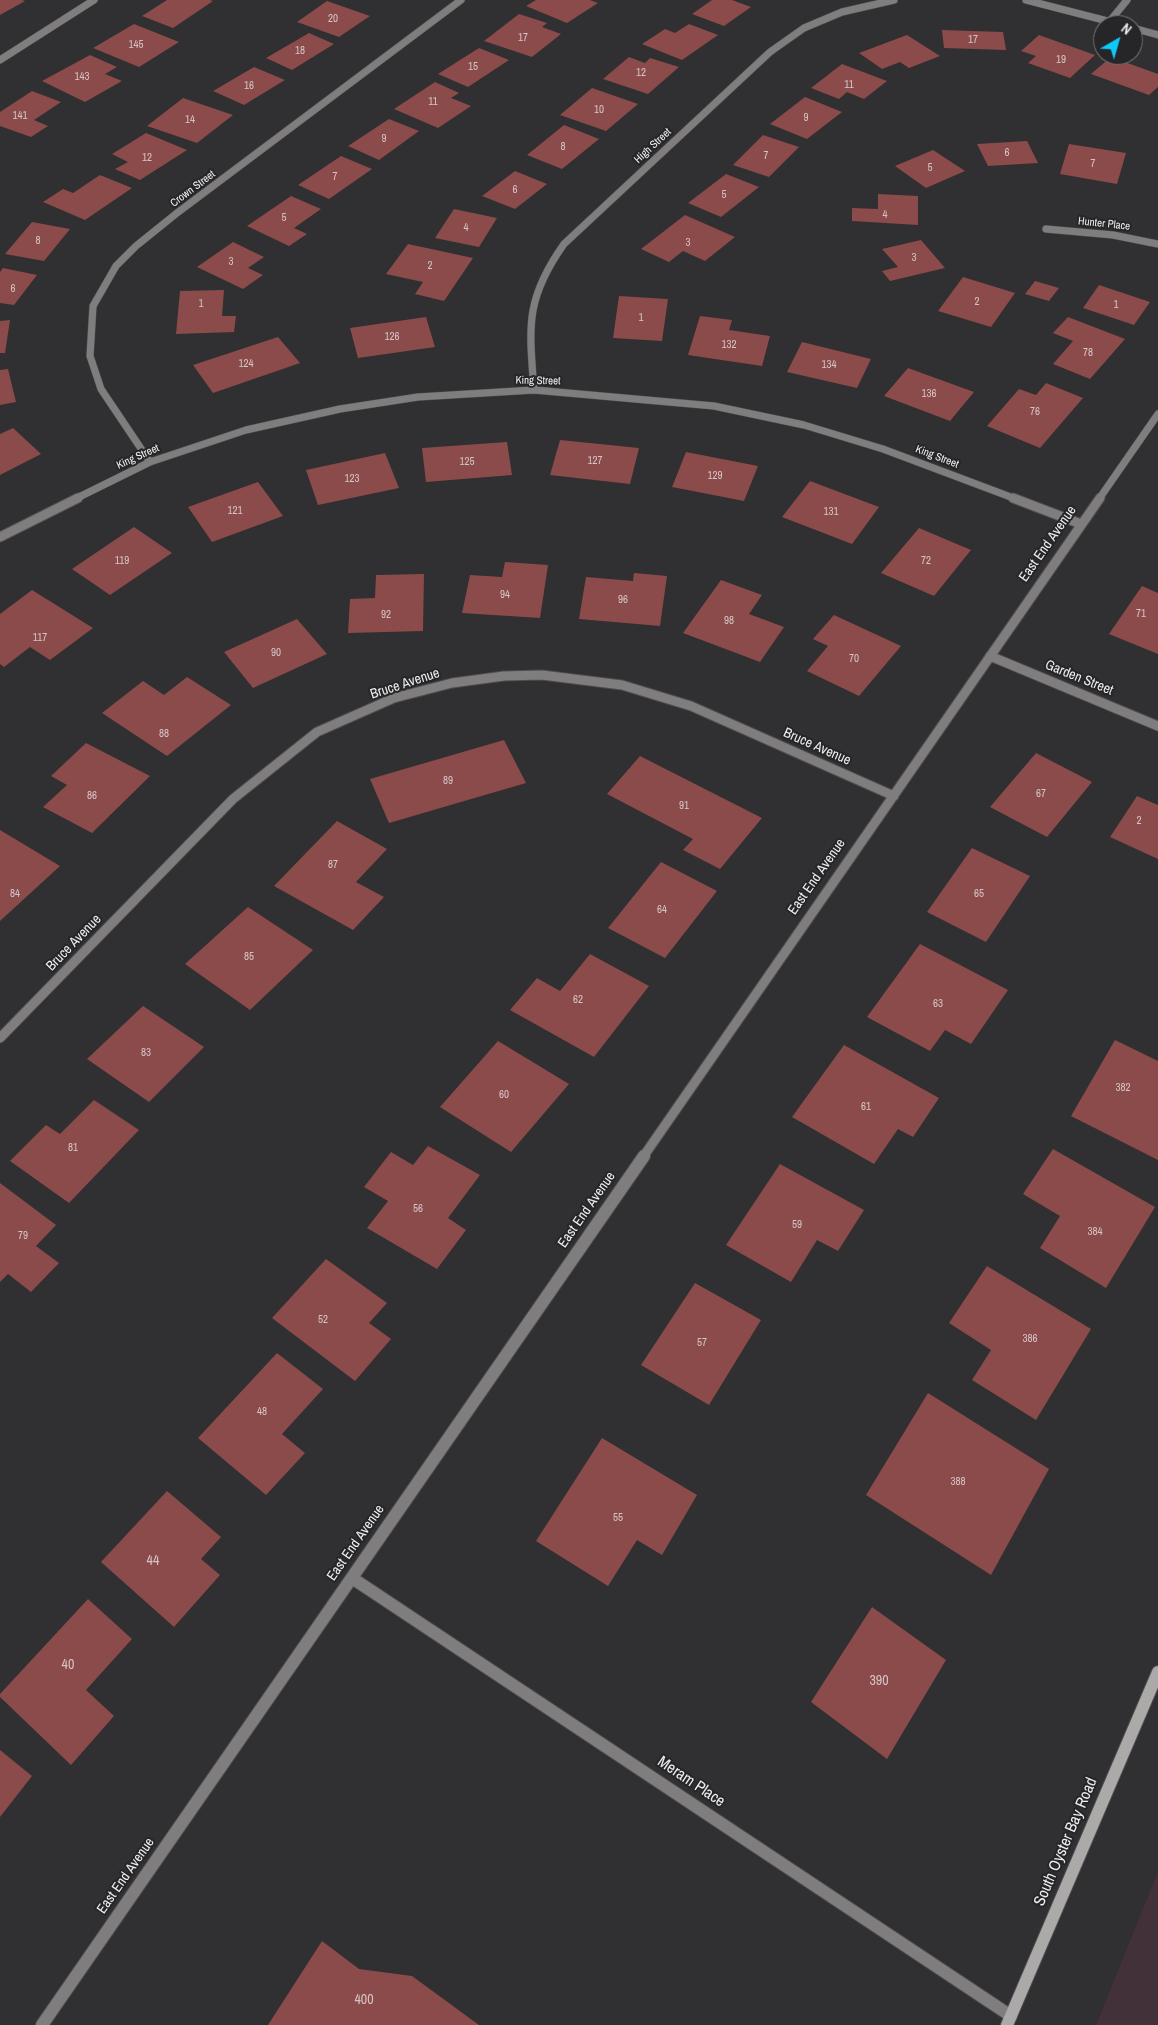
<!DOCTYPE html>
<html>
<head>
<meta charset="utf-8">
<style>
  body { margin:0 }
  #map { position:relative; width:1158px; height:2025px; overflow:hidden; background:#302f31; font-family:"Archivo Narrow",sans-serif }
  canvas { display:block }
  .north { position:absolute; left:1093px; top:15px; width:50px; height:50px; box-sizing:border-box; background:#262528; border:1px solid #767578; border-radius:50%; rotate:38deg; font-size:14px; font-weight:700; line-height:20px; text-align:center; color:#ededef }
  .north::after { content:''; display:block; margin:auto; width:18px; height:22px; background:#0dcafa; clip-path:polygon(50% 0,100% 100%,50% 72%,0 100%) }
</style>
</head>
<body>
<div id="map">
<canvas width="1158" height="2025"></canvas>
<div class="north">N</div>
</div>
<script>
const ctx = document.querySelector('canvas').getContext('2d');
ctx.lineJoin = 'round';
function fillPath(path, color) { ctx.fillStyle = color; ctx.fill(path, 'evenodd'); }
function stroke(path, color, width, dash) { ctx.strokeStyle = color; ctx.lineWidth = width; ctx.lineCap = dash ? 'butt' : 'round'; ctx.setLineDash(dash || []); ctx.stroke(path); }
function label(font, color, halo, rows, align = 'center') {
  ctx.font = font + ' "Archivo Narrow",sans-serif'; ctx.lineWidth = 4; ctx.setLineDash([]); ctx.textBaseline = 'middle'; ctx.strokeStyle = halo; ctx.fillStyle = color; for (const [text, x, y, turn = 0] of rows) {
    ctx.save(); ctx.translate(x, y); ctx.rotate((+turn || 0) * Math.PI / 180); ctx.textAlign = isNaN(turn) ? turn : align; if (halo) ctx.strokeText(text, 0, 0); ctx.fillText(text, 0, 0); ctx.restore();
  }
}
fillPath(new Path2D(`
  M1158 1872V2025H1096Z`), '#43313a');
fillPath(new Path2D(`
  M0 0H22L25 1 0 15Z
  M167 0H210L213 1 173 28 142 16Z
  M536 0H590L598 3 567 23 526 6Z
  M712 0H732L751 7 724 26 692 14Z
  M327 1 370 16 339 37 297 22Z
  M519 14 547 23 542 27 561 34 532 57 484 41Z
  M134 24 179 42 139 67 93 48Z
  M689 24 718 35 682 60 642 44 665 29 675 33Z
  M942 30 1003 32 1006 50 944 48Z
  M309 33 334 44 292 70 266 58Z
  M907 35 940 56 909 68 900 62 882 69 859 53Z
  M1039 35 1095 55 1070 78 1028 63 1036 56 1021 51Z
  M479 48 509 60 468 87 438 74Z
  M90 55 117 67 105 74 122 81 85 102 42 81Z
  M629 57 645 63 650 58 679 67 648 94 603 79Z
  M1111 57 1158 74V87L1149 95 1091 74Z
  M842 64 887 81 864 99 847 92 839 99 811 88Z
  M254 67 285 80 244 105 213 91Z
  M435 82 459 93 451 98 471 106 438 128 394 109Z
  M592 88 638 104 606 131 560 115Z
  M32 91 61 102 34 120 48 126 31 137 0 126V112Z
  M805 97 842 112 807 139 770 124Z
  M183 98 233 115 197 143 147 126Z
  M389 119 419 131 379 160 348 146Z
  M564 125 599 139 562 169 527 155Z
  M146 133 187 150 140 180 115 169 128 162 112 154Z
  M763 135 799 147 769 177 733 165Z
  M1027 141 1038 163 988 166 977 144Z
  M1069 144 1126 153 1117 184 1060 174Z
  M933 150 965 171 926 188 895 166Z
  M341 156 372 169 329 199 298 185Z
  M515 171 547 184 515 209 482 196Z
  M726 174 759 187 721 217 688 203Z
  M100 175 132 188 85 220 43 202 63 189 73 193Z
  M878 194 918 196V225L852 221V208L878 209Z
  M291 196 321 209 294 228 307 234 289 246 247 226Z
  M454 209 497 218 479 247 435 238Z
  M685 215 735 237 705 261 683 251 669 262 641 249Z
  M32 222 70 229 44 261 5 254Z
  M921 240 945 268 890 281 882 271 898 267 882 249Z
  M233 242 264 257 248 268 263 275 243 289 197 267Z
  M408 244 473 258 444 301 415 294 423 282 386 274Z
  M3 268 37 275 14 305 0 303V272Z
  M963 277 1015 293 991 327 938 311Z
  M1035 281 1059 288 1049 301 1025 294Z
  M1099 285 1150 302 1134 325 1083 308Z
  M224 290 222 316H236L234 332 176 334 180 291Z
  M619 296 668 299 662 341 613 338Z
  M700 316 732 320 729 330 770 336 762 366 688 355Z
  M426 317 435 347 358 358 350 328Z
  M1068 317 1125 339 1090 379 1053 364 1073 341 1053 333Z
  M10 320 5 353H0V321Z
  M278 337 300 363 213 393 193 365Z
  M802 342 871 359 857 388 787 372Z
  M908 368 974 392 950 421 884 396Z
  M8 369 16 402 0 405V370Z
  M1046 383 1083 398 1040 448 987 426 1019 389 1036 395Z
  M13 428 41 454 0 475V434Z
  M560 440 639 448 630 484 550 475Z
  M507 442 512 475 426 482 422 448Z
  M686 452 758 466 744 501 672 487Z
  M385 453 399 488 318 505 306 470Z
  M810 481 879 507 852 544 782 517Z
  M258 482 283 516 212 542 188 507Z
  M134 527 172 553 110 595 72 569Z
  M919 528 971 550 934 596 881 573Z
  M505 562 548 565 540 618 462 613 470 575 502 577Z
  M634 573 667 576 660 626 579 619 586 577 633 581Z
  M424 574 423 631 348 633 350 599 375 598 376 575Z
  M721 580 762 595 749 614 784 627 760 662 683 633Z
  M1142 586 1158 593V654L1109 634Z
  M32 590 93 628 50 660 30 647 4 667 0 664V614Z
  M834 615 901 646 859 696 807 671 828 646 813 639Z
  M297 619 327 654 253 688 224 652Z
  M187 677 231 705 167 756 102 713 143 681 164 695Z
  M504 740 526 783 389 823 370 779Z
  M86 743 150 776 92 833 43 807 67 785 51 776Z
  M1036 753 1092 782 1047 837 990 807Z
  M640 756 762 818 720 869 683 850 693 839 607 794Z
  M1137 796 1158 805V859L1110 837Z
  M337 821 387 849 356 882 384 897 353 930 274 886Z
  M0 830 60 866 0 921Z
  M972 848 1030 876 986 942 927 912Z
  M661 862 717 891 665 958 608 928Z
  M248 907 313 950 250 1010 185 964Z
  M920 944 1008 990 971 1044 945 1030 930 1051 867 1017Z
  M590 954 649 986 594 1057 510 1010 537 978 560 991Z
  M143 1006 204 1047 149 1102 87 1059Z
  M1115 1040 1158 1061V1160L1071 1116Z
  M498 1041 569 1084 511 1152 440 1107Z
  M844 1045 939 1098 913 1137 898 1129 874 1164 792 1117Z
  M94 1100 139 1130 69 1203 10 1161 46 1125 60 1134Z
  M428 1146 480 1175 448 1218 466 1230 437 1269 367 1228 388 1201 364 1187 391 1152 413 1165Z
  M1053 1149 1155 1207 1106 1288 1040 1248 1060 1216 1023 1194Z
  M780 1164 864 1210 838 1251 817 1240 791 1282 726 1245Z
  M0 1183 56 1225 36 1246 59 1263 31 1292 8 1274 0 1282Z
  M326 1259 387 1303 369 1323 391 1339 355 1381 272 1318Z
  M987 1266 1091 1329 1036 1420 972 1380 991 1350 949 1323Z
  M695 1283 761 1320 709 1405 641 1365Z
  M277 1353 323 1389 282 1434 305 1453 266 1495 198 1438Z
  M928 1393 1049 1469 991 1575 866 1495Z
  M602 1438 697 1495 662 1555 637 1540 608 1586 536 1541Z
  M167 1491 221 1537 201 1559 220 1575 174 1627 101 1562Z
  M88 1599 132 1639 86 1690 114 1716 71 1765 0 1697V1694Z
  M872 1607 946 1660 887 1759 811 1702Z
  M0 1750 32 1776 0 1817Z
  M322 1941 359 1969 412 1976 479 2025H268Z`), '#8b4b4a');
const streetFar2 = new Path2D(`
  M1026 0 1123 25
  M1110 21 1127 0
  M1133 28 1158 35
  M0 60 94 0
  M1046 229 1113 235 1158 244
  M534 390C529 326 525 299 564 244L770 52 804 28 842 12 894 0
  M150 462 101 389 90 356 93 306 116 266 136 246 177 213 461 0
  M75 499 150 462 246 430 340 409 418 397 534 390 714 406 804 425 883 449 1016 499
  M1099 499 1158 414`);
const streetFar1 = new Path2D(`
  M1013 498 1081 524
  M0 537 78 498
  M990 656 1158 726
  M0 1038 233 799 317 732 394 698 452 683 504 676 542 675 622 685 691 706 894 796
  M643 1157 1100 498`);
const street = new Path2D(`
  M352 1578 1011 2016
  M42 2025 644 1156`);
const secondary = new Path2D(`
  M1007 2025 1158 1672`);
stroke(streetFar2, '#4e4d4f', 8);
stroke(streetFar1, '#4e4d4f', 11);
stroke(street, '#4e4d4f', 14);
stroke(secondary, '#4e4d4f', 14);
stroke(streetFar2, '#7f7d7d', 7);
stroke(streetFar1, '#7f7d7d', 9);
stroke(street, '#7f7d7d', 12);
stroke(secondary, '#abaaa8', 12);
label('11px', '#d4c4c6', null, [
  ["20",333,19],
  ["17",523,38],
  ["17",973,40],
  ["145",136,45],
  ["18",300,51],
  ["19",1061,60],
  ["15",473,67],
  ["12",641,73],
  ["143",82,77],
  ["11",849,85],
  ["16",249,86],
  ["11",433,102],
  ["10",599,110],
  ["141",20,116],
  ["9",806,118],
  ["14",190,120],
  ["9",384,139],
  ["8",563,147],
  ["6",1007,153],
  ["7",766,156],
  ["12",147,158],
  ["7",1093,164],
  ["5",930,168],
  ["7",335,177],
  ["6",515,190],
  ["5",724,195],
  ["4",885,215],
  ["5",284,218],
  ["4",466,228],
  ["8",38,241],
  ["3",688,243],
  ["3",914,258],
  ["3",231,262],
  ["2",430,266],
  ["6",13,289],
  ["2",977,302],
  ["1",201,304],
  ["1",1116,305],
  ["1",641,318],
  ["126",392,337],
  ["132",729,345],
  ["78",1088,353],
  ["124",246,364],
  ["134",829,365],
  ["136",929,394],
  ["76",1035,412],
  ["127",595,461],
  ["125",467,462],
  ["129",715,476],
  ["123",352,479],
  ["121",235,511],
  ["131",831,512],
  ["119",122,561],
  ["72",926,561],
  ["94",505,595],
  ["96",623,600],
  ["71",1141,614],
  ["92",386,615],
  ["98",729,621],
  ["117",40,638],
  ["90",276,653],
  ["70",854,659],
  ["88",164,734],
  ["89",448,781],
  ["67",1041,794],
  ["86",92,796],
  ["91",684,806],
  ["2",1139,821],
  ["87",333,865],
  ["84",15,894],
  ["65",979,894],
  ["64",662,910],
  ["85",249,957],
  ["62",578,1000],
  ["63",938,1004],
  ["83",146,1053],
  ["382",1123,1088],
  ["60",504,1095],
  ["61",866,1107],
  ["81",73,1148],
  ["56",418,1209],
  ["59",797,1225],
  ["384",1095,1232],
  ["79",23,1236],
  ["52",323,1320],
  ["386",1030,1339],
  ["57",702,1343],
  ["48",262,1412],
  ["388",958,1482],
  ["55",618,1518]
]);
label('11px', '#ededef', '#262528', [
  ["High Street",653,146,-43],
  ["Crown Street",193,189,-37],
  ["Hunter Place",1104,224,6],
  ["King Street",538,381,1],
  ["King Street",138,457,-24],
  ["King Street",937,457,21]
]);
label('14px', '#ededef', '#262528', [
  ["East End Avenue",1048,544,-55],
  ["Garden Street",1079,678,22],
  ["Bruce Avenue",405,684,-18],
  ["Bruce Avenue",817,747,24],
  ["East End Avenue",817,877,-55],
  ["Bruce Avenue",74,943,-46],
  ["East End Avenue",587,1210,-55],
  ["East End Avenue",356,1543,-55],
  ["East End Avenue",126,1876,-55]
]);
label('14px', '#d4c4c6', null, [
  ["44",153,1561],
  ["40",68,1665],
  ["390",879,1681],
  ["400",364,2000]
]);
label('16px', '#ededef', '#262528', [
  ["Meram Place",691,1782,34],
  ["South Oyster Bay Road",1066,1842,-67]
]);
</script>
</body>
</html>
